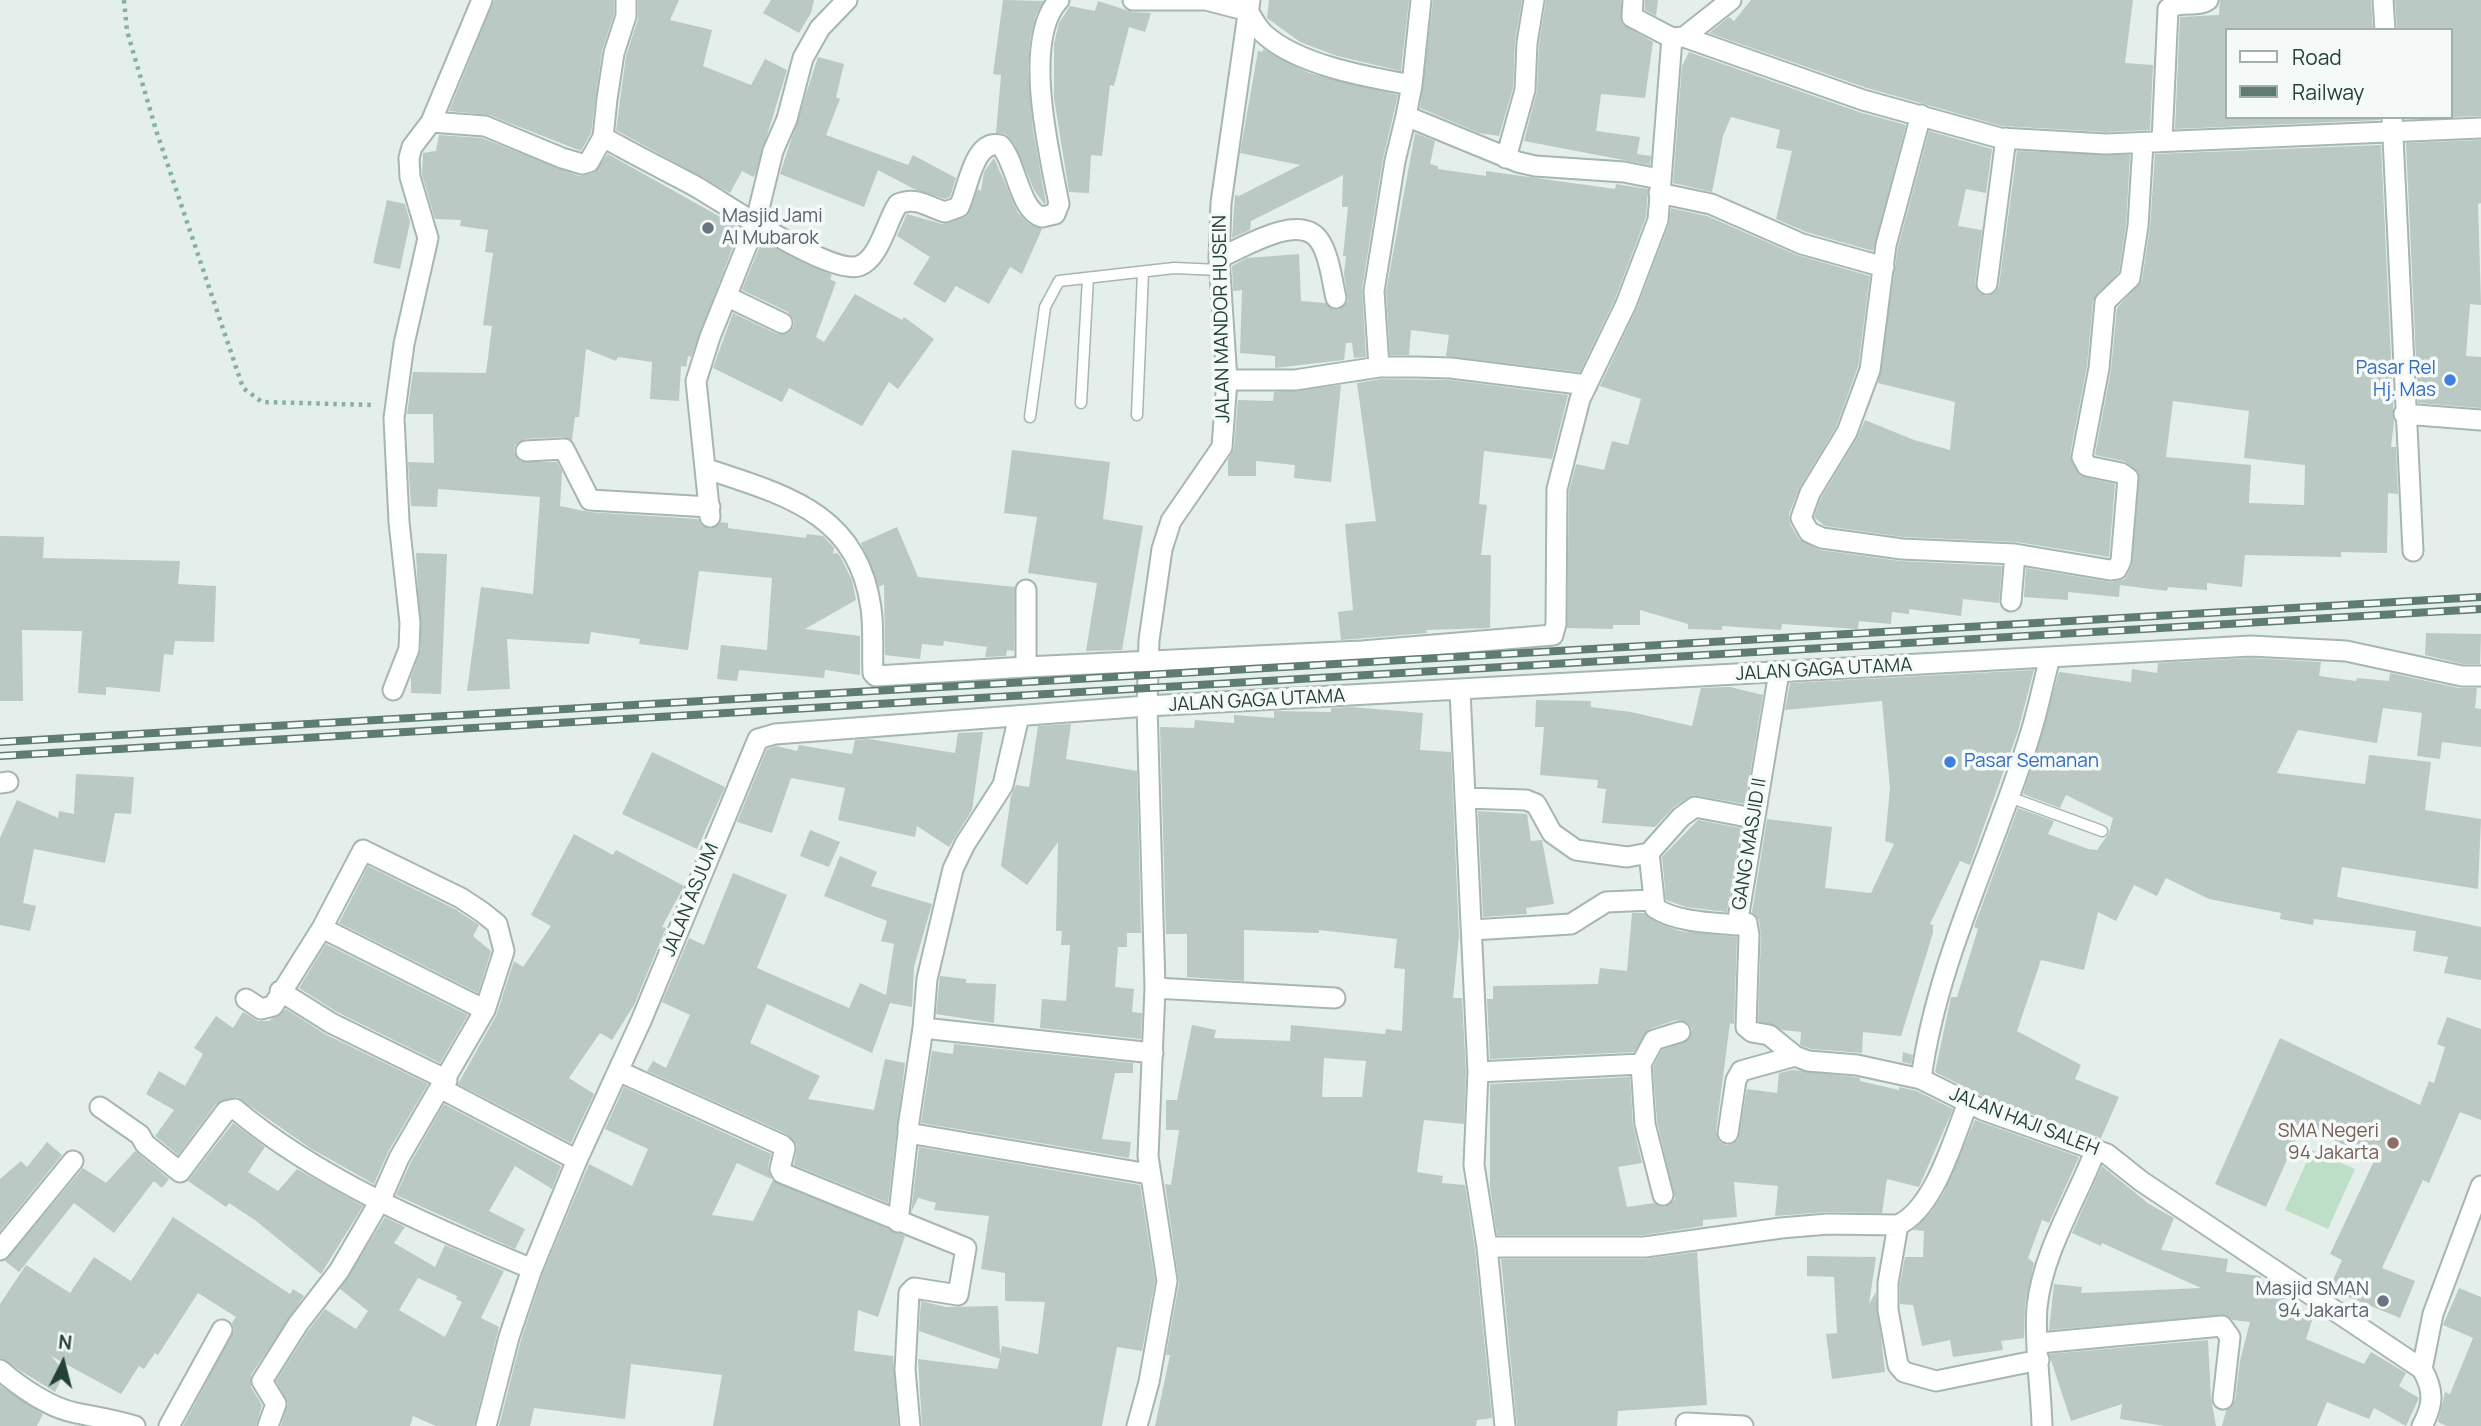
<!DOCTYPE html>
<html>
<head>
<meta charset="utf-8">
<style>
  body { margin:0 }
  #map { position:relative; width:2481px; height:1426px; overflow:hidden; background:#e4eeea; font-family:Manrope,sans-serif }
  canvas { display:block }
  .legend { position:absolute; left:2225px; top:28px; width:228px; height:91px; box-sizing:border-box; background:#f5faf8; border:2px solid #a1b0ac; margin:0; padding:9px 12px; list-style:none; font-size:21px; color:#234039 }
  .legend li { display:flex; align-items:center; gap:14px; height:35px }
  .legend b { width:35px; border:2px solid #a1b0ac }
  .north { position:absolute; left:28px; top:1328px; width:70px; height:70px; -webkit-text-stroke:5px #f5faf8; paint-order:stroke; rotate:6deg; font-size:19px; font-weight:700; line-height:28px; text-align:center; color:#234039 }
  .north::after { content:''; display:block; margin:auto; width:24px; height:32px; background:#234039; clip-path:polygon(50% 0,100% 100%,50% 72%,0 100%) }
</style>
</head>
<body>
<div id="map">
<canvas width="2481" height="1426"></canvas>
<ul class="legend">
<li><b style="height:9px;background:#fff"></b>Road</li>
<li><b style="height:9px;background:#5e7b74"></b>Railway</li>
</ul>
<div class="north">N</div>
</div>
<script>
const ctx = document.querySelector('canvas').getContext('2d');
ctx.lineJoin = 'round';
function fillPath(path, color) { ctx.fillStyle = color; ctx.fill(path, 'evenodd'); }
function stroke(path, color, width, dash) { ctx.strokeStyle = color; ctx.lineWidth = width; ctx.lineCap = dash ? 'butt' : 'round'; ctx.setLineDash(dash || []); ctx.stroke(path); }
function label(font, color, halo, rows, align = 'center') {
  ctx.font = font + ' Manrope,sans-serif'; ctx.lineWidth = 7; ctx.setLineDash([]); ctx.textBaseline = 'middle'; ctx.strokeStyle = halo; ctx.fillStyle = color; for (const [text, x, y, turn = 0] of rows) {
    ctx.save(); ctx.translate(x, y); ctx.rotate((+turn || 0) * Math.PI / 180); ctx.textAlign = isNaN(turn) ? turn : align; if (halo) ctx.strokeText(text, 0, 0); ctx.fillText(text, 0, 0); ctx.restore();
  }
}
fillPath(new Path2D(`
  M2312 1150 2355 1169 2328 1229 2285 1210Z`), '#bedfc7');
fillPath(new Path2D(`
  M494 0H614V14L602 51 591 133 581 151 489 115 449 111Z
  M638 0H679L670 20 712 30 703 66 751 85 765 59 787 70 755 175 753 177 742 171 730 193 616 130 626 56 638 19Z
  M771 0H814L811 13 799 33 763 13Z
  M1003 0 1044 1 1036 15 1030 39 1028 70 1033 130 1046 203 1044 204 1034 190 1015 145 1006 134 996 133 1001 75 993 74Z
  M1269 0H1409L1401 71 1337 56 1300 42 1267 18Z
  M1433 0H1522L1515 42 1513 88 1499 136 1479 133 1420 108Z
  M1546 0H1621L1622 24 1653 42 1645 98 1601 94 1596 131 1640 137 1637 154 1651 156 1650 165 1524 141 1537 91 1539 44Z
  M1645 0H1658L1656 16 1645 10Z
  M1751 0H2133L2125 63 2153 65 2150 130 2106 132 2002 126 1867 88 1709 33 1729 17 1734 21Z
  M2220 0H2371L2373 30H2227V117H2380V120L2175 129 2180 17 2219 15Z
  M2395 0H2481V116L2451 117V30H2397Z
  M1098 1 1132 12 1151 13 1145 32 1129 27 1114 86 1110 85 1102 156 1091 155 1089 193 1069 192 1054 98V44L1059 23 1070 6 1095 11Z
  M1263 49 1309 73 1398 95 1383 159 1362 289 1366 357 1354 358 1352 343H1346L1344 360 1275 368V356L1240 353 1242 290 1233 291 1232 266 1247 258 1299 254 1301 301 1325 303 1338 310 1348 301 1344 274 1346 256H1343L1348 207H1342L1343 175 1251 221 1250 230 1232 238 1235 195 1239 196 1300 165 1240 153 1258 51 1263 52Z
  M1689 52 1859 112 1906 125 1873 251 1806 232 1776 219 1792 151 1776 148 1780 130 1731 117 1723 136 1712 192 1673 183 1682 66Z
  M818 57 844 64 836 97 840 99 826 135 908 165 913 155 956 178 950 197 945 199 914 189 878 170 864 207 780 174Z
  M1929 131 1992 149 1986 193 1966 189 1958 226 1982 230 1975 283 1979 293 1986 296 1996 292 1999 286 2017 151 2130 155 2126 225 2119 272 2093 301 2087 366 2070 455 2080 476 2115 484 2109 557 2017 542 1903 537 1825 526 1814 517 1821 498 1857 438 1865 420 1914 440 1950 450 1955 402 1878 383 1898 247Z
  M1415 133 1435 141 1430 164 1438 166V169L1486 176V171L1615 189 1616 184 1648 189 1646 217 1615 299 1580 372 1446 356 1449 335 1411 330 1409 355H1390L1386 292Z
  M439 135 482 138 579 176 593 173 608 154 740 228 691 357 688 356 686 367 681 366 679 401 650 399 652 362 618 357 616 361 586 349 579 417H575L572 440 563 437 525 439 515 445 514 452 521 462H557L562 471 560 506 589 512 698 519 701 525 711 529 721 522 728 523V528L750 531 806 538 807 534 823 536 834 548 833 554 837 553 840 556 852 580 856 600 805 629 860 636V675L825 670 824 678 739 670 737 681 717 679 721 645 767 650 772 578 699 571 688 650 639 644 640 639 591 632 589 644 507 639 510 689 467 691 481 587 533 594 540 497 438 489 437 507 411 506 408 462 434 463 433 414H407L413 372 486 373 492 326 483 325 493 253 485 252 488 230 460 226 461 220 435 219 422 175 423 153 436 151Z
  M2481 140V203L2478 204 2481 305 2470 304 2466 356 2481 357V408L2418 403 2406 143Z
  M2381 145 2394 422 2391 447H2396L2398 494 2388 493 2387 553 2341 552V557L2245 555 2242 587 2207 583V590L2168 587 2167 591 2120 585 2119 597 2068 592V600L2024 597 2026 568 2111 582 2125 579 2132 566 2139 473 2124 461 2095 455 2111 370 2117 308 2142 280 2150 227 2155 154ZM2173 401 2249 411 2244 458 2305 465 2304 505 2249 503 2251 465 2166 457Z
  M994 158 1018 213 1028 223 1042 229 1022 274 1010 267 989 304 956 286 945 303 913 284 930 257 897 236 907 214 942 224 967 216 978 189 981 191 984 172Z
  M387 200 405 204 410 222 400 269 373 263Z
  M1671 208 1707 216 1797 255 1870 276 1858 367 1836 427 1800 487 1789 514 1790 524 1799 539 1820 550 1900 561 2002 566 1999 603 1963 599 1961 616 1909 609V614L1892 612 1891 624 1859 621 1858 629 1782 624 1781 630 1722 626V630L1688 629V624L1640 610V625H1613V629L1567 628 1569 491 1576 464 1604 470 1612 441 1628 445 1641 399 1600 386 1637 308 1669 224Z
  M762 241 832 275 830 279 836 282 816 337 824 342 855 294 902 320 904 317 934 339 898 389 889 382 862 426 789 388 782 402 713 368 733 313 777 334 788 333 793 328 794 321 788 312 742 290Z
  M1380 379 1450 380 1568 395 1552 459 1484 451 1479 504 1487 505 1481 555H1491L1490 628 1426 630 1427 633 1341 640 1338 612 1353 610 1345 524 1376 521 1357 383Z
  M1341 385 1331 482 1294 478 1295 465 1256 461V476H1228V460L1234 448 1238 400 1273 401 1274 392Z
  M1012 450 1110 462 1103 519 1143 526 1122 650 1086 651 1097 583 1028 573 1037 517 1004 513Z
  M897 527 918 577 1015 587 1014 651 1007 650 1006 656 985 657 987 647 944 641 943 646 922 644 920 659 885 655 884 584 879 587 861 543Z
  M0 536 44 537 43 558 180 561 178 584 216 586 214 642 175 641 173 655 164 654 160 692 106 687V695L78 693 82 631 22 630 23 701H0Z
  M416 553 447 554 441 694 411 693V677L421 649Z
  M2426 633 2481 634 2480 664H2463L2425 655Z
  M2251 658 2321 662 2319 676 2356 681 2357 678 2389 681 2390 673 2459 688H2477L2475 708 2481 709V747L2442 742 2440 759 2417 756 2422 713 2383 708 2377 743 2298 730 2277 773 2365 784 2369 755 2431 762 2425 810 2481 819 2478 889 2342 867 2337 897 2481 927V980L2444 973 2448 957 2413 951 2416 931 2314 919 2313 925 2280 919 2281 913 2209 899 2166 878 2157 896 2134 885 2116 921 2098 912 2084 970 2041 960 2017 1031 2081 1065 2075 1079 2119 1097 2101 1138 1988 1099 1935 1072 1951 997H1957L1978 929 1974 927 2018 808 2054 821 2048 834 2088 849 2097 850 2109 833 2113 818 2066 795 2060 808 2023 794 2059 672 2131 682 2132 669 2157 673 2158 663Z
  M2034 670 2018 731 1970 865 1960 861 1930 924 1933 925V933L1901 1036 1863 1032 1862 1053 1811 1049 1800 1045 1801 1032 1782 1030 1758 1021 1761 935 1759 920 1752 912 1767 819 1832 827 1825 888 1871 893 1894 844 1885 841 1890 788 1882 701 1785 710 1790 683Z
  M1730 687 1763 695 1745 804 1693 795 1674 807 1655 827 1602 823 1606 789 1597 788 1598 780 1540 775 1544 727H1535L1536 700 1591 701V707L1631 712 1692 726 1701 688Z
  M1351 707 1423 713 1420 750 1451 752 1459 936 1453 998H1462L1466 1072 1464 1124 1424 1120 1417 1172 1443 1176 1442 1183 1465 1185 1475 1249 1492 1418 1477 1420 1476 1426H1155L1170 1355H1166L1179 1283 1165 1184 1171 1185 1179 1130H1166V1100H1177L1192 1025 1216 1030 1214 1038 1290 1041 1291 1025 1385 1034 1386 1029 1402 1031 1405 969 1394 968 1397 939 1319 930V933L1244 930V981L1187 977V934H1166L1160 727 1194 728 1195 720 1234 723V715L1274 718V711L1331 712V708ZM1324 1058 1366 1061 1362 1097H1322Z
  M1071 724 1066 759 1137 771 1141 933H1127V947H1118L1115 987 1134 989 1132 1012 1142 1013 1141 1039 1040 1028 1042 999 1066 1001 1070 945H1061L1062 931H1056L1058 842 1027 885 1001 866 1011 796 1016 785 1029 787 1038 726Z
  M983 732 972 810 949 847 917 826 915 837 838 820 845 788 791 778 772 833 737 822 767 749 776 746 797 751 799 745 852 754 855 740 869 739 955 753 958 733Z
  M652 752 725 787 697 849 622 814Z
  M76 774 134 777 131 814 115 813 105 863 34 849 23 903 36 906 30 931 0 925V838L17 800 58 818 59 811 74 814Z
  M1478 811 1527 814 1531 841 1542 840 1554 904 1526 908 1527 914 1483 917Z
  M1698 820 1741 828 1727 912 1686 907 1666 900 1662 857Z
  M810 830 840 842 829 867 800 856Z
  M574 834 613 855 616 850 684 886 662 927 666 928 634 1005 612 1040 600 1033 569 1078 594 1094 571 1143 458 1084 496 1016 514 961 523 967 551 926 531 915Z
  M840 856 877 872 871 886 932 904 914 967 912 1007 890 1003 872 1053 767 1004 750 1043 820 1076 808 1099 874 1110 885 1059 905 1063 888 1203 794 1165 797 1145 787 1134 647 1071 653 1061 666 1068 690 1015 662 1002 689 938 704 945 733 873 787 895 757 968 849 1008 860 983 886 995 894 944 881 941 887 921 824 896Z
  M368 866 455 909 479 925 473 936 491 951 478 993 339 923Z
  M1632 913H1644L1658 923 1680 931 1737 937 1734 1024 1730 1023 1716 1131 1720 1142 1727 1145 1738 1140 1747 1089 1777 1093 1779 1073 1792 1070 1855 1077 1860 1078V1081L1899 1090V1087L1917 1091 1953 1109 1919 1187 1887 1179 1882 1213 1827 1212 1775 1216 1778 1186 1734 1182 1737 1217 1703 1220V1226L1644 1235H1497L1490 1188V1084L1630 1077 1633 1125 1642 1163 1618 1167 1627 1207 1654 1203 1665 1207 1675 1199 1657 1122 1653 1067 1662 1050 1689 1040 1692 1029 1688 1023 1676 1020 1649 1029 1634 1052 1490 1059 1487 999H1493V986L1598 984 1600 968 1627 971Z
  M326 944 468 1015 440 1063 337 1012 299 988Z
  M940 976 966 979V983L996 984 994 1023 936 1014Z
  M286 1009 325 1034 428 1084 388 1152 374 1184 310 1148 237 1097 216 1104 178 1155 155 1136 174 1110 146 1094 159 1071 185 1086 203 1054 194 1048 216 1016 233 1028 243 1012 258 1021H269Z
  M2447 1017 2481 1029V1120L2460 1112 2429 1183 2423 1180 2382 1268 2415 1281 2400 1318 2329 1289 2342 1260 2330 1254 2375 1159 2302 1126 2266 1207 2215 1184 2280 1038 2420 1105 2429 1081 2434 1083 2445 1047 2437 1044Z
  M954 1044 1133 1063V1073H1115L1102 1139 1131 1142 1129 1158 921 1123 932 1051 953 1054Z
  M1903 1052 1913 1055 1911 1064 1902 1062Z
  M624 1087 771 1154 768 1167 771 1179 737 1163 712 1215 753 1221 773 1180 905 1236 878 1317 858 1310 854 1351 893 1356 898 1426H713L722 1375 631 1364 625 1419 534 1408 530 1426H499L521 1340 543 1273 589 1164 632 1186 648 1149 605 1129Z
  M444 1104 561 1166 552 1189 515 1166 489 1211 525 1229 515 1249 396 1195 410 1164Z
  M1975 1120 2079 1157 2049 1223 2042 1220 2028 1258 2034 1263 2025 1305 2024 1338 2001 1341 2003 1350 1953 1357 1950 1340 1922 1346 1913 1305 1900 1304V1284L1905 1257H1923L1924 1231 1913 1230 1931 1212 1943 1194Z
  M233 1123 265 1147 248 1172 278 1191 297 1169 363 1206 321 1274 255 1220 229 1203 226 1207 188 1181Z
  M47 1142 62 1155 0 1231V1179L21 1161 27 1167Z
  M919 1147 1140 1185 1155 1281 1142 1351 1117 1347 1102 1426H922L918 1359 997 1369 1000 1359 919 1331 921 1301 946 1307 998 1306 1000 1355 1002 1346 1038 1354 1045 1302 1005 1301V1273L981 1269 989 1216 934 1210 936 1203 918 1198 911 1213Z
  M135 1151 169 1179 162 1188 154 1181 114 1233 74 1203 19 1272 5 1261 83 1168 106 1183Z
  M2102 1166 2149 1204 2174 1218 2161 1250 2228 1259 2226 1272 2261 1276 2260 1282 2273 1284 2285 1292 2284 1304 2314 1314 2306 1339 2364 1364 2371 1352 2406 1373 2399 1386 2419 1398 2406 1426 2374 1408 2369 1419 2327 1402 2317 1426H2222L2226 1411 2235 1401 2240 1361 2250 1322 2233 1320 2226 1315 2049 1330 2054 1284 2082 1287 2081 1293 2201 1288 2102 1243 2101 1246 2072 1233Z
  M173 1217 290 1294 293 1289 304 1296 251 1375V1387L262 1405 256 1426H183L234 1330 232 1323 236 1317 198 1293 158 1355 155 1353 144 1369 139 1366 121 1394 51 1356 65 1372 55 1392 0 1358V1304L26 1265 70 1293 94 1257 131 1281Z
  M385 1217 405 1227 394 1243 435 1267 445 1245 504 1271 481 1318 499 1327 474 1426H436L413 1416 410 1426H281L288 1403 276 1381 308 1331 325 1309 356 1329 368 1311 340 1289ZM418 1278 457 1296 456 1299 462 1302 445 1337 399 1310Z
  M1697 1252 1707 1405 1618 1411 1617 1426H1517L1501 1259H1645Z
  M1807 1256 1876 1257 1869 1304 1876 1292 1885 1372 1832 1379 1826 1334 1837 1333 1834 1277 1807 1276Z
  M2459 1288 2481 1297V1426H2447L2438 1422 2445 1392 2450 1394 2473 1338 2443 1325Z
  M2208 1340 2211 1398 2216 1426H2165L2120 1419 2122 1404 2071 1421 2049 1354Z
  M0 1386 43 1414 37 1426H0Z`), '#bac9c3');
const lane = new Path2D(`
  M1081 403 1088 278
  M1137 415 1143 272
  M1030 417 1045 307 1059 281 1174 268 1219 270
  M2009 797 2102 831`);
const street = new Path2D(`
  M1133 0H1206L1248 11C1252 18 1257 27 1263 33 1297 65 1367 77 1412 85L1406 116 1518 162 1535 166 1624 172 1659 179
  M1633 0 1632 17 1672 38
  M2383 0 2385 30
  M1684 37 1731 0
  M1412 85 1421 0
  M1921 115 1886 245 1870 370 1847 432 1810 493 1801 518 1809 532 1822 538 1902 549 2015 554 2011 601
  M2392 117 2413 551
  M431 122 485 126 562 158 582 164 589 162 603 137 607 99 614 53 626 16V0
  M603 137C633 154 663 169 693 185 722 201 830 276 859 266 880 258 886 222 898 204 916 196 928 207 945 212L959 207C968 190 973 139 1000 145 1016 160 1019 211 1042 217L1055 214 1059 204C1050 156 1021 40 1059 0
  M2162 141 2168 9C2180 0 2197 8 2208 0
  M1506 158 1525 90 1527 43 1534 0
  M1659 193 1711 204 1802 244 1884 267
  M1219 258C1243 248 1299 212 1319 240 1329 254 1332 280 1336 298
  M1987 284 2006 138
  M728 297 782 323
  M1379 367 1374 291 1395 161 1406 116
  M1227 380H1295L1379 367H1416L1451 368 1587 385
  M2404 414 2481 420
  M526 451 564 449 590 500 710 507
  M707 469C785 495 858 513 871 608 874 629 872 651 873 673L876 676 1026 667
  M710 517 696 381 710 337 755 225 773 151 787 119 803 58 820 28 847 0
  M2015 554 2110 570 2117 569 2121 561 2128 478 2121 473 2087 466 2082 457 2099 368 2105 302 2130 278 2138 226 2143 143
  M1026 590V667L1362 651 1553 635 1556 624 1557 489 1580 399 1626 304 1658 220 1672 38 1684 37 1863 100 2000 138 2106 144 2481 128
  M2050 658C2043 683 2038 710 2030 735 1995 850 1937 959 1921 1079L1983 1110 2107 1154 2141 1181 2422 1369C2434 1390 2434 1404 2422 1426
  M1779 672 1737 925 1747 923 1749 935 1746 1027 1752 1032 1769 1035 1795 1056 1808 1061 1857 1065 1921 1079
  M393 690 409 649 410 623 399 522 394 418 404 344 428 238 410 177 409 158 412 147 431 122 482 0
  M1460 691 1478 1072 1474 1165 1487 1247 1505 1426
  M0 783 8 782
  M1466 798 1526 800 1536 804 1552 833 1576 850 1627 857 1649 853 1681 817 1695 807 1753 818
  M1649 853 1655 908C1676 922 1712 923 1737 925
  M322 928 485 1010
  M1472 930 1571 924 1606 902 1652 900
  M1155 988 1335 998
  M280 991 331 1023 447 1080
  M246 999 261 1009 273 1006 322 928 363 850 461 898 482 912 497 924 504 951 485 1010 399 1158 381 1199 339 1271 298 1324 262 1381 276 1404 268 1426
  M923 1028 927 979 953 869 965 844 1003 785 1019 716
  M1641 1064 1645 1124 1663 1195
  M618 1071 782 1145 785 1148 780 1169 782 1173 966 1248 958 1295 914 1288 909 1293 905 1370 910 1426
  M1478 1072 1641 1064 1654 1040 1680 1032
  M442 1089 577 1160
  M100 1107 140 1135 145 1144 180 1172 226 1111 235 1109C321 1181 430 1226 532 1269
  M1728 1133 1736 1080 1741 1071 1795 1056
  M1149 1174 908 1133V1128L923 1028 1153 1053
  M898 1222 908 1133
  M1898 1225 1888 1283V1310L1898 1365 1904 1372 1936 1381 2039 1360
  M1487 1247H1645L1781 1228 1828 1224 1898 1225C1935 1208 1953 1139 1968 1103
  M0 1250 73 1161
  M2039 1343 2222 1326 2230 1337 2223 1399
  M2422 1369 2433 1314 2481 1186
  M0 1370C20 1387 50 1408 76 1413 96 1417 115 1420 135 1426
  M1686 1423 1743 1426
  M169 1426 222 1330
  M486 1426 509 1337 532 1269 577 1160 641 1021 758 739 775 734 1147 706 1149 640 1162 549 1171 521 1222 447 1227 380 1219 258 1221 203 1250 0
  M1137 1426 1149 1382 1167 1281 1148 1156 1155 988 1147 706 2251 646 2346 651 2462 676H2481
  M2042 1426C2041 1387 2034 1345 2037 1307 2043 1251 2076 1201 2096 1149`);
stroke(lane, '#a6b6b1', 13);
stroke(street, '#a6b6b1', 23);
stroke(new Path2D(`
  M124 0 127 31 156 130 243 388 262 402 374 405`), '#85b1a4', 4.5, [3.5, 5]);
stroke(lane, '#fff', 10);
stroke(street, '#fff', 19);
const rail = new Path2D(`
  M0 742 2481 597
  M0 756 2481 609`);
stroke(rail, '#5e7b74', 8);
stroke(rail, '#f5faf8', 5, [16]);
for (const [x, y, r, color] of [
  [708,228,7,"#6b7280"],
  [2450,380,7,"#3f7fe0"],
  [1950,762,7,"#3f7fe0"],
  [2393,1143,7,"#8d6e63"],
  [2383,1301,7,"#6b7280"]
]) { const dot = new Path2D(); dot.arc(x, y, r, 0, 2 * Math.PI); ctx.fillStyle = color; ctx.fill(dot); stroke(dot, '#f5faf8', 2.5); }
label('19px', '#5b616d', '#f5faf8', [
  ["Masjid Jami",722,217],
  ["Al Mubarok",722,239],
  ["Masjid SMAN",2369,1290,"right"],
  ["94 Jakarta",2369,1312,"right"]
], 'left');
label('19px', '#234039', '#f5faf8', [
  ["JALAN MANDOR HUSEIN",1222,319,-91],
  ["JALAN GAGA UTAMA",1824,670,-3],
  ["JALAN GAGA UTAMA",1257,701,-3],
  ["GANG MASJID II",1750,844,-81],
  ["JALAN ASJUM",691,900,-68],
  ["JALAN HAJI SALEH",2024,1122,21]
]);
label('19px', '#366cbe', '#f5faf8', [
  ["Pasar Rel",2436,369],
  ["Hj. Mas",2436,391],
  ["Pasar Semanan",1964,762,"left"]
], 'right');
label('19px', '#785e54', '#f5faf8', [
  ["SMA Negeri",2379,1132],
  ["94 Jakarta",2379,1154]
], 'right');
</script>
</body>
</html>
